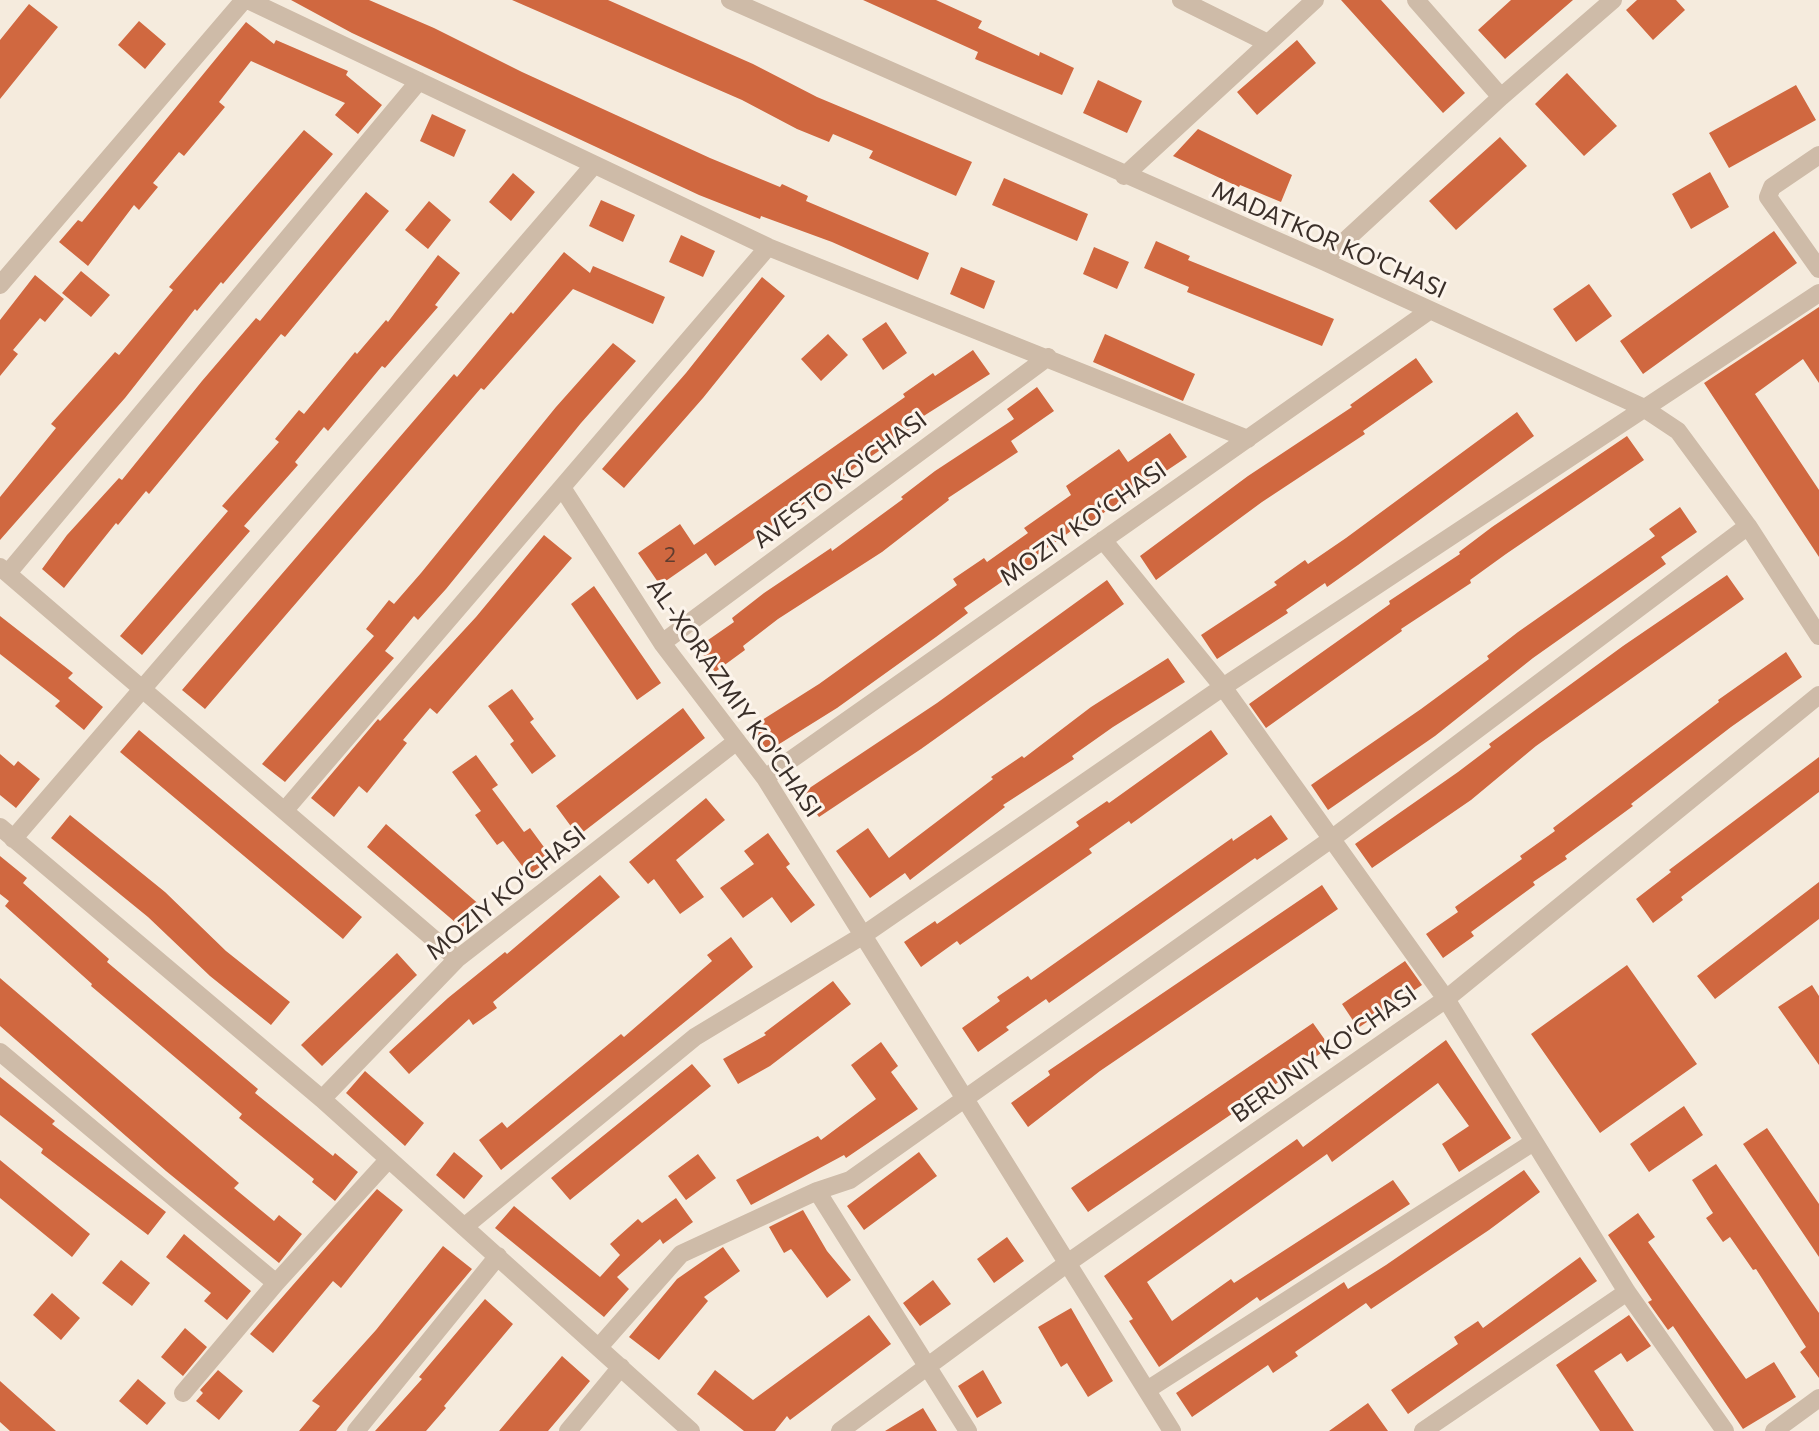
<!DOCTYPE html>
<html>
<head>
<meta charset="utf-8">
<style>
  body { margin:0 }
  canvas { display:block; background:#f5ebdd }
</style>
</head>
<body>
<canvas width="1819" height="1431"></canvas>
<script>
const ctx = document.querySelector('canvas').getContext('2d');
ctx.lineJoin = 'round';
function fillPath(path, color) { ctx.fillStyle = color; ctx.fill(path, 'evenodd'); }
function stroke(path, color, width, dash) { ctx.strokeStyle = color; ctx.lineWidth = width; ctx.lineCap = dash ? 'butt' : 'round'; ctx.setLineDash(dash || []); ctx.stroke(path); }
function label(font, color, halo, rows, align = 'center') {
  ctx.font = font + ' Commissioner,sans-serif'; ctx.lineWidth = 6; ctx.setLineDash([]); ctx.textBaseline = 'middle'; ctx.strokeStyle = halo; ctx.fillStyle = color; for (const [text, x, y, turn = 0] of rows) {
    ctx.save(); ctx.translate(x, y); ctx.rotate((+turn || 0) * Math.PI / 180); ctx.textAlign = isNaN(turn) ? turn : align; if (halo) ctx.strokeText(text, 0, 0); ctx.fillText(text, 0, 0); ctx.restore();
  }
}
fillPath(new Path2D(`
  M291 0H369L434 28 522 72 710 158 780 187 782 184 808 196 806 201 929 253 918 280 832 242 761 216 760 219 699 195 352 33Z
  M512 0H608L753 64 817 97 972 162 956 196 869 158 873 151 833 134 829 142 797 129 742 100Z
  M863 0H936L982 21 978 28 1039 56 1040 52 1074 68 1062 95 975 59 978 52Z
  M1341 0H1381L1465 93 1443 113Z
  M1511 0H1573L1505 59 1478 30Z
  M1637 0H1676L1685 10 1653 40 1626 10Z
  M29 4 58 27 0 99V40Z
  M139 21 166 44 145 69 118 45Z
  M246 22 274 44 276 40 348 71 346 75 382 105 358 134 335 115 345 103 251 61 219 102 225 107 184 156 179 152 153 183 158 187 139 210 134 205 88 266 59 242 78 220 82 222Z
  M1297 40 1316 63 1257 115 1237 92Z
  M1567 73 1617 126 1584 156 1535 104Z
  M1098 80 1142 101 1127 133 1083 113Z
  M1796 85 1816 120 1729 168 1709 133Z
  M432 114 466 130 454 157 420 141Z
  M1198 129 1292 175 1281 202 1240 185 1239 187 1173 156Z
  M304 130 333 154 223 284 221 282 197 311 195 309 125 398 0 540V497L56 428 51 424 115 352 119 355 173 290 169 287Z
  M1500 137 1527 166 1456 230 1429 201Z
  M1710 172 1729 207 1691 229 1672 194Z
  M513 173 535 192 511 221 489 202Z
  M1004 178 1088 214 1077 241 992 205Z
  M366 192 389 211 285 337 281 334 149 494 146 491 118 525 116 523 64 588 42 569 67 535 119 478 122 480 202 381 256 318 260 321Z
  M601 200 635 215 623 242 589 226Z
  M429 201 451 220 428 249 405 230Z
  M1774 231 1797 263 1643 374 1620 341Z
  M681 235 715 251 703 277 669 262Z
  M1156 241 1190 256 1188 260 1334 319 1322 346 1187 292 1189 287 1144 268Z
  M1094 247 1129 262 1117 289 1083 274Z
  M564 252 590 273 593 266 665 297 653 324 573 289 484 390 481 388 205 709 182 690 454 374 457 377 511 312 513 314Z
  M438 255 460 273 435 305 438 307 385 368 382 366 328 431 324 427 295 462 298 465 244 526 250 531 142 655 120 636 228 511 222 506 279 442 275 439 299 410 304 414 355 352 357 354 386 320 388 322Z
  M961 267 995 281 984 309 950 294Z
  M81 271 110 295 91 317 62 293Z
  M35 275 64 299 45 322 40 318 13 350 18 354 0 376V320Z
  M762 277 785 296 703 398 624 488 602 469 686 373Z
  M1589 284 1612 316 1576 342 1553 309Z
  M1819 307V383L1803 359 1755 394 1819 490V557L1704 383Z
  M886 322 907 353 883 370 862 339Z
  M828 334 848 355 821 381 801 359Z
  M1105 334 1195 374 1183 401 1093 362Z
  M613 343 636 361 581 423 446 589 418 620 414 616 385 651 394 658 285 782 262 764 374 636 366 629 389 600 394 604 421 573 556 407Z
  M973 350 990 374 911 424 913 427 715 566 706 553 660 585 638 553 680 524 694 545 905 397 903 394 933 373 935 376Z
  M1416 358 1433 382 1363 431 1365 434 1262 502 1156 580 1140 556 1248 476 1352 407 1350 405Z
  M1037 387 1054 411 1011 441 1018 452 948 498 949 500 882 552 778 619 743 646 745 650 715 672 698 647 734 622 732 618 764 593 831 548 832 551 903 499 901 497 935 471 1014 419 1007 409Z
  M1517 412 1534 436 1358 565 1327 587 1325 583 1286 610 1288 613 1217 659 1201 635 1277 585 1274 582 1305 560 1308 564 1346 538Z
  M1170 433 1187 457 1090 522 1088 519 1033 558 1037 563 1006 584 1003 581 964 608 968 613 936 637 837 708 768 751 751 727 819 684 957 585 953 579 984 558 987 562 1028 533 1024 528 1071 495 1066 486 1119 449 1128 462Z
  M1627 436 1644 460 1506 554 1470 580 1471 583 1401 629 1402 631 1266 728 1249 704 1390 604 1389 601 1460 554 1459 552 1492 527Z
  M1680 507 1697 532 1661 557 1666 564 1533 658 1435 736 1328 810 1311 785 1421 709 1489 659 1487 656 1518 632 1655 536 1649 529Z
  M544 535 572 558 437 714 430 708 403 740 407 743 367 793 359 786 334 817 311 798 378 719 380 721 476 617Z
  M1727 575 1744 599 1536 746 1471 800 1372 868 1355 844 1458 772 1491 747 1489 744 1623 646Z
  M1107 580 1124 604 921 749 819 817 802 793 937 703Z
  M594 586 661 683 637 700 571 604Z
  M0 616 73 673 68 678 103 707 84 730 55 706 60 701 0 654Z
  M1786 652 1802 677 1731 727 1631 804 1633 806 1565 856 1567 859 1533 882 1535 885 1471 932 1474 936 1443 958 1426 934 1458 912 1455 907 1522 859 1520 856 1555 831 1553 828 1719 702 1718 700Z
  M1168 658 1185 682 1113 727 1072 756 1074 759 1003 805 1005 807 910 880 905 873 870 898 836 851 868 828 889 858 993 779 991 777 1022 756 1024 758 1091 707Z
  M512 689 534 719 530 722 556 756 532 774 510 744 514 741 488 706Z
  M683 708 705 738 578 836 556 806Z
  M139 730 362 917 343 939 120 752Z
  M1211 730 1228 754 1131 824 1129 821 1089 849 1092 853 960 945 957 941 921 967 904 942 935 921 937 924 1079 826 1076 822 1107 801 1109 803Z
  M0 754 14 766 18 761 40 779 16 808 0 795Z
  M476 755 498 785 492 789 524 832 530 828 552 858 529 875 503 841 497 845 475 815 481 811 452 772Z
  M1819 757V792L1681 897 1683 900 1653 923 1636 899 1671 872 1669 870Z
  M706 798 725 820 676 860 704 897 680 914 654 879 648 884 629 862Z
  M70 815 165 892 226 951 290 1002 271 1025 210 976 148 917 51 838Z
  M1271 815 1288 839 1257 860 1255 858 1049 1003 1046 999 1006 1027 1009 1030 978 1052 962 1028 1000 1001 997 997 1028 976 1031 980 1232 838 1233 841Z
  M386 824 481 906 462 928 367 847Z
  M768 833 790 864 786 867 815 905 791 923 772 897 743 918 720 888 754 864 744 851Z
  M0 856 27 878 23 883 109 959 107 962 258 1089 255 1093 333 1156 335 1153 358 1172 335 1201 312 1182 314 1179 239 1118 242 1114 91 986 92 984 5 906 9 901 0 894Z
  M600 875 620 897 493 1002 497 1008 473 1025 469 1019 409 1074 389 1052 448 998 505 952 507 954Z
  M1819 882V919L1715 999 1697 976Z
  M1322 885 1338 909 1100 1071 1028 1127 1011 1103 1050 1075 1048 1071Z
  M731 937 753 967 501 1170 479 1140 502 1122 507 1128 621 1034 624 1037 712 961 707 955Z
  M397 953 417 975 322 1066 301 1045Z
  M1405 961 1422 985 1358 1028 1342 1004Z
  M1627 965 1697 1064 1600 1133 1531 1034Z
  M0 978 239 1183 234 1188 274 1221 279 1215 302 1234 279 1263 166 1171 0 1026Z
  M833 981 851 1004 770 1066 738 1084 723 1059 766 1035 764 1033Z
  M1812 985 1819 996V1065L1778 1007Z
  M1313 1023 1330 1047 1088 1212 1071 1188Z
  M1446 1040 1511 1138 1459 1172 1442 1144 1469 1126 1438 1083 1332 1162 1327 1154 1147 1282 1172 1321 1231 1279 1234 1283 1393 1180 1410 1204 1260 1301 1257 1297 1159 1367 1129 1321 1133 1319 1104 1276 1297 1139 1303 1147Z
  M881 1042 898 1066 891 1072 918 1109 846 1158 844 1155 751 1205 736 1180 818 1136 821 1140 876 1099 851 1065Z
  M692 1064 711 1086 570 1200 551 1178Z
  M365 1071 424 1123 405 1146 346 1093Z
  M0 1077 55 1121 52 1124 166 1212 148 1235 41 1153 43 1149 0 1115Z
  M1684 1106 1703 1135 1649 1172 1630 1144Z
  M1767 1128 1819 1204V1257L1743 1144Z
  M454 1152 483 1176 464 1199 436 1175Z
  M919 1152 937 1176 864 1230 847 1206Z
  M698 1154 716 1178 686 1200 668 1176Z
  M0 1160 90 1234 72 1257 0 1198Z
  M1716 1164 1819 1313V1378L1800 1352 1806 1347 1756 1269 1753 1270 1730 1237 1723 1242 1706 1218 1713 1213 1692 1180Z
  M1524 1170 1540 1192 1489 1230 1371 1309 1366 1303 1295 1352 1298 1356 1273 1373 1268 1365 1192 1417 1176 1393 1344 1282 1348 1289 1386 1265Z
  M377 1189 403 1210 341 1288 333 1281 273 1353 250 1334Z
  M676 1198 693 1222 663 1244 660 1239 617 1277 629 1289 604 1317 495 1228 514 1206 600 1277 620 1255 610 1244 638 1219 642 1223Z
  M803 1210 827 1251 851 1280 827 1298 791 1249 784 1253 769 1227Z
  M1638 1213 1655 1237 1648 1242 1746 1379 1774 1362 1796 1397 1743 1429 1673 1326 1668 1330 1648 1302 1652 1300 1608 1235Z
  M184 1234 251 1291 227 1320 204 1301 211 1293 166 1257Z
  M1007 1237 1024 1261 994 1283 977 1259Z
  M443 1246 472 1269 336 1431H299L320 1406 312 1401 376 1330Z
  M723 1247 740 1271 704 1297 708 1301 659 1360 629 1337 677 1279Z
  M1580 1257 1597 1281 1408 1414 1391 1390 1458 1344 1454 1337 1478 1321 1483 1328Z
  M121 1260 150 1283 132 1306 102 1283Z
  M933 1280 951 1304 920 1326 903 1303Z
  M52 1293 80 1318 61 1340 33 1315Z
  M485 1299 513 1324 444 1406 446 1408 426 1431H375L422 1379 419 1377Z
  M1071 1308 1113 1381 1088 1397 1067 1363 1061 1367 1038 1327Z
  M869 1315 891 1344 790 1420 787 1416 775 1431H744L697 1394 715 1370 753 1400Z
  M1629 1315 1651 1346 1627 1362 1621 1353 1594 1371 1634 1431H1600L1556 1365Z
  M185 1328 207 1347 183 1376 161 1357Z
  M562 1356 590 1381 565 1411 548 1431H499Z
  M218 1370 243 1391 219 1420 196 1401 203 1393 200 1390Z
  M983 1370 1002 1403 977 1418 958 1386Z
  M138 1379 166 1403 147 1425 119 1401Z
  M0 1381 56 1431H10L0 1422Z
  M1368 1403 1388 1431H1329Z
  M923 1408 937 1431H885Z`), '#d06840');
stroke(new Path2D(`
  M248 0 768 247 1248 439
  M730 0 1323 261 1642 407 1678 431 1748 526 1819 636
  M1181 0 1268 43
  M1416 0 1501 97
  M1819 155 1772 187 1768 197 1819 269
  M1124 176 1315 0
  M1323 261 1501 97 1613 0
  M0 285 244 0
  M563 489 662 643 765 778 1172 1431
  M1103 540 1223 687 1446 999 1627 1292 1725 1431
  M0 567 457 959
  M8 573 419 81
  M662 643 1048 357
  M765 778 1429 311
  M285 810 768 247
  M0 827 322 1099 691 1431
  M13 839 593 166
  M0 1052 276 1283
  M322 1099 457 959 737 741
  M817 1191 968 1431
  M464 1227 695 1037 862 936 1223 687 1819 293
  M599 1347 681 1254 817 1191 850 1180 1330 840 1748 526
  M1147 1390 1532 1143
  M183 1393 276 1283 388 1160
  M356 1431 498 1256
  M568 1431 621 1367
  M840 1431 1069 1262 1446 999 1819 695
  M1423 1431 1627 1292
  M1774 1431 1819 1398`), '#cebba8', 18);
label('21px', '#603d2f', null, [
  ["2",670,555]
]);
label('24px', '#3a2f29', '#fcf4eb', [
  ["MADATKOR KO'CHASI",1329,240,24],
  ["AVESTO KO'CHASI",840,480,-37],
  ["MOZIY KO‘CHASI",1083,524,-35],
  ["AL-XORAZMIY KO'CHASI",734,698,55],
  ["MOZIY KO‘CHASI",506,893,-39],
  ["BERUNIY KO'CHASI",1324,1054,-35]
]);
</script>
</body>
</html>
